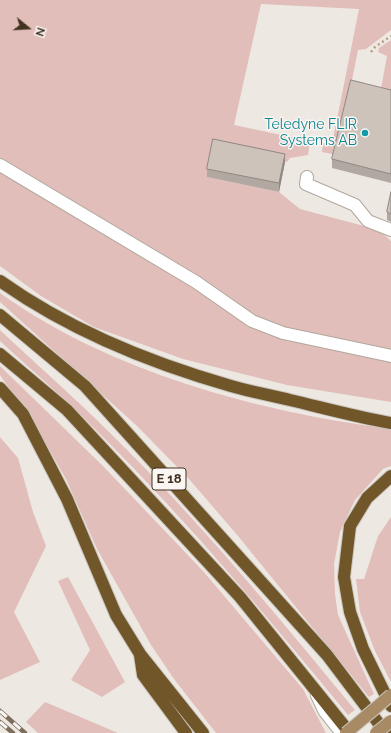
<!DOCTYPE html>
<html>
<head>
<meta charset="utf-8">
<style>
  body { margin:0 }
  #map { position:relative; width:391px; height:733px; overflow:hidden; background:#eee8e3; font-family:Raleway,sans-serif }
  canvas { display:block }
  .north { position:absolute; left:8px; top:8px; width:40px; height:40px; -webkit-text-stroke:3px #faf6f4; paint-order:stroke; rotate:108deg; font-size:11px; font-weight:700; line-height:16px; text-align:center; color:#423321 }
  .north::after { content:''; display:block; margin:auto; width:14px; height:18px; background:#423321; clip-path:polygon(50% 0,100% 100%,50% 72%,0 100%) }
</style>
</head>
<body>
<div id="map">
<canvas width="391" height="733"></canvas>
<div class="north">N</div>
</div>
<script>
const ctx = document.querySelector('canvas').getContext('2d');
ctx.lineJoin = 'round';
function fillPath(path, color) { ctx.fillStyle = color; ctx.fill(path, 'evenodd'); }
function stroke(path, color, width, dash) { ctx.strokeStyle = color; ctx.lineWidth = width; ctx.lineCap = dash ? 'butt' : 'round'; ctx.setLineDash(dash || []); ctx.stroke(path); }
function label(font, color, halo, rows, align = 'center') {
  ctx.font = font + ' Raleway,sans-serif'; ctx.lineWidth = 3; ctx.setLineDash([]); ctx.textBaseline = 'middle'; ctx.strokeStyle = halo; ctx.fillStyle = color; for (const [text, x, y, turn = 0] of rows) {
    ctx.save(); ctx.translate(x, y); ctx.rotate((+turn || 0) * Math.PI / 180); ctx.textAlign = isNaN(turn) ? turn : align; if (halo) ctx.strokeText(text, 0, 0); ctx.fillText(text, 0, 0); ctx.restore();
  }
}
fillPath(new Path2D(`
  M0 0H391V30L366 49 358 50 337 155 322 152 323 143 332 144 359 9 261 4 234 125 310 141 308 155 290 158 287 162 213 148 207 177 279 192 300 209 379 230 391 241V402L287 385 183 359 94 327 41 296 0 266Z
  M391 40V97L380 94 387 56 378 52 379 48Z
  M0 293C110 372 259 412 391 429V466L383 469 355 500 340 532 334 564 335 594 338 615 374 694 369 697 238 536 189 479 137 426 0 302Z
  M0 330C36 364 73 396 108 431 197 518 276 614 355 710L348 715C270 620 191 525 104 438 71 404 35 373 0 341Z
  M0 366 103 466 203 571 303 689 326 733H216L174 679 151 645 97 549 66 479 51 453 37 428 0 375Z
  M0 437 18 458 33 512 46 546 14 612 40 662 0 680Z
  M391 517V682L375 651 360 612 356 579H364L378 536Z
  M68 577 125 682 102 697 71 680 90 650 58 581Z
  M45 702 118 733H38L26 722Z`), '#e1beba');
const service = new Path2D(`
  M314 696 322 713 338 733`);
const minor = new Path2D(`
  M0 165 196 282 252 321 283 333 391 356
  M307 177 306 184 355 205 368 221 391 230`);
const motorway = new Path2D(`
  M0 281C69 330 150 363 231 386 251 392 271 395 290 400 324 408 357 417 391 423
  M0 315 85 386 327 655 386 733
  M0 354 67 410 240 597 350 733
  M0 388 23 414 67 499 116 615 140 654 203 733
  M391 476 367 498 350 526 344 577 350 612 363 649 391 706
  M140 655 143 675 186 733`);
stroke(service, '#b0a79d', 8);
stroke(minor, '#b0a79d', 14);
stroke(motorway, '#cac6c1', 14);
stroke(new Path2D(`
  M371 52 375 47 391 36`), '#b59c81', 2.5, [2, 3]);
stroke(service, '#fff', 6);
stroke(minor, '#fff', 12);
stroke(motorway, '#715629', 12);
const rail = new Path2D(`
  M0 711 25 733
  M0 722 13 733`);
stroke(rail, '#7d6e5b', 4.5);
stroke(rail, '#faf6f4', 3, [9]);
const primaryBridge = new Path2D(`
  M346 733 391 695
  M376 733 391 721`);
stroke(primaryBridge, '#cac6c1', 14, []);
stroke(primaryBridge, '#a88b64', 12);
fillPath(new Path2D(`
  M391 90V183L332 168V159Z
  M285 162 279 192 207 177V169Z
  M391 192V222L387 220V212Z`), '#b0a8a1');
fillPath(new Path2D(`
  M285 154V162L279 192V183Z`), '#908883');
const building = new Path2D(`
  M351 80 391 90V174L332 159Z
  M213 139 285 154 279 183 207 169Z
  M391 192V214L387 212Z`);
fillPath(building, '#cdc3bb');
stroke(building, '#908883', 1);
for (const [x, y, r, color] of [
  [365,133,4,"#0f9aa8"]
]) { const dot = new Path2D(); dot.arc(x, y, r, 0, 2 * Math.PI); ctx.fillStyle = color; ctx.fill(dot); stroke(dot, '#faf6f4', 1.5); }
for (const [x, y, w] of [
  [169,479,34]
]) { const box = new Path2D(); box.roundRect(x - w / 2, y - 11, w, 22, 3); ctx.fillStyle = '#faf6f4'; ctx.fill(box); stroke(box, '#423321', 1); }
label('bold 13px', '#423321', null, [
  ["E 18",169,479]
]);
label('14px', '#0d838f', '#faf6f4', [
  ["Teledyne FLIR",357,125],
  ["Systems AB",357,141]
], 'right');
</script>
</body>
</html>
